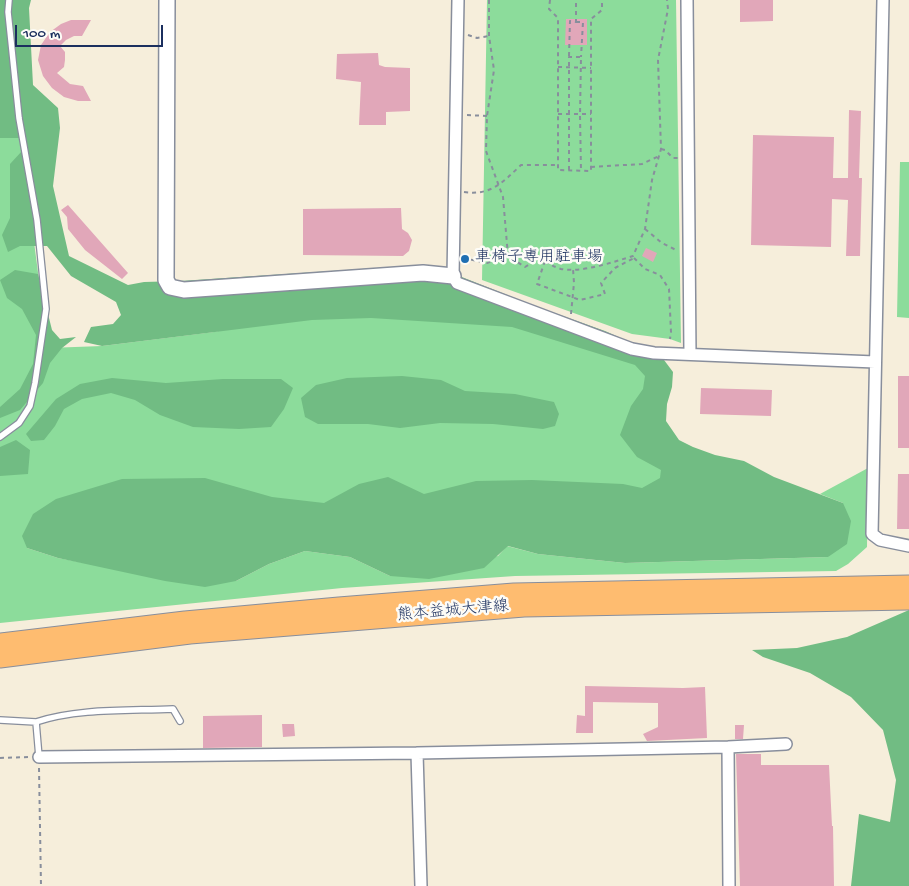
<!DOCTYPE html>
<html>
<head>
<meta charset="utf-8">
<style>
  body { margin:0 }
  #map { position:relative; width:909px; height:886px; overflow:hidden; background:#f6eedb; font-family:"Gochi Hand",sans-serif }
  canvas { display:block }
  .scale { position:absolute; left:15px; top:25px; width:148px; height:22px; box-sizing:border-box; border:2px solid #1b2f5e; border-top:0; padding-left:6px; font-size:15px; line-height:18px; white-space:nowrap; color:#1b2f5e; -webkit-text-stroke:4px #fdfcf7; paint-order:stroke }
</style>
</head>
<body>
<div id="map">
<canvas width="909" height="886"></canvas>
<div class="scale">100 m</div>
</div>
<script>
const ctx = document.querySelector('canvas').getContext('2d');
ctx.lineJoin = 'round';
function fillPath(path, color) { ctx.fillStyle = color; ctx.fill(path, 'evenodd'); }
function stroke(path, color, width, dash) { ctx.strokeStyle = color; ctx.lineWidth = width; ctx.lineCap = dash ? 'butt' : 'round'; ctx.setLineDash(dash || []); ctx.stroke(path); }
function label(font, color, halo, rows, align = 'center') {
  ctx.font = font + ' "Gochi Hand","Klee One",sans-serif'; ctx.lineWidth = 5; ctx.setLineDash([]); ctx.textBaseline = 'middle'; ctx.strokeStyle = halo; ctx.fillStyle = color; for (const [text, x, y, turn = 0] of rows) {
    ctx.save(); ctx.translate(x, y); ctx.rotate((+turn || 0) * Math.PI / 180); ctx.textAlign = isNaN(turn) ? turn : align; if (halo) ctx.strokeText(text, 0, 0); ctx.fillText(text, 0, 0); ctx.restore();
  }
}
fillPath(new Path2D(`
  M0 0H2L48 348 102 346 214 332 368 295 439 297 657 366 652 397 685 478 657 508 27 548 58 558 106 567 236 581 269 564 305 551 350 557 390 576 498 556 507 546 538 554 625 563 828 557 843 503 820 494 868 468 867 547 848 564 836 571 515 576 342 588 0 623Z
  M487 0H676L681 343 670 339 632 334 482 280Z
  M900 162H909V318L897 317Z`), '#8cdc9b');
fillPath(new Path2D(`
  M0 0H31L29 8 33 85 58 108 60 128 53 186 69 256 128 285 144 282 180 281 407 266H434L535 306 605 331 661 356 673 372 672 387 667 404 666 421 679 440 693 447 715 455 744 461 774 477 843 503 851 521 847 544 828 557 625 563 538 554 508 546 484 568 429 579 390 576 350 557 305 551 269 564 236 581 205 587 165 581 58 558 27 548 22 536 33 514 56 499 122 479 205 478 272 497 324 503 359 484 388 477 424 494 476 481 532 480 623 484 642 488 660 478 661 470 637 457 620 435 631 406 643 389 645 376 635 365 512 327 371 318 312 320 102 346 84 342 91 327 113 324 121 315 116 302 71 276 47 246H20L8 252 2 235 10 218V164L22 151 20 138H0Z
  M15 270 38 274 52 330 60 339 76 337 62 348 50 363 43 383 20 410 0 418V407L20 389 33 364 36 335 22 309 7 298 0 280Z
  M402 376 441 380 465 391 515 394 554 402 559 414 555 426 543 429 493 424 440 423 400 428 368 424H318L305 417 301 398 316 385 347 378Z
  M112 378 166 383 223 379H281L293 388 284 409 271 427 239 429 193 427 160 415 135 400 111 393 82 399 64 409 55 426 44 440 31 441 26 434 56 399 80 384Z
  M16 440 30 450 28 474 0 476V447Z
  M909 610V886H851L859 814 890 822 896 780 883 730 851 697 810 673 763 657 752 650 797 648 847 637Z`), '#71bc83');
fillPath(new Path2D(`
  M740 0H773V21L740 22Z
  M566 19H587V45H565Z
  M71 20H91L82 36H74L66 40 60 46 65 52V60L64 67 57 73 70 84 83 86 91 101H78L64 97 52 88 43 76 38 60 41 45 50 32 61 24Z
  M378 53 379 65 385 67 410 68V111L386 112V125H359L361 82 336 79 337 54Z
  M849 110 861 111 859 178H862L860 256H846L848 200 832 199 831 247 751 245 753 135 834 137 833 178H848Z
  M68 205 128 273 122 279 85 250 68 229 67 217 61 210Z
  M401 208 402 229 408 233 412 240 409 251 403 256 303 255V209Z
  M646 248 657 253 653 262 642 256Z
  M898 376H909V448H898Z
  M701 388 772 390 771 416 700 414Z
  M898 474H909V529H897Z
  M585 686 683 688 705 687 707 738 647 741 643 734 658 727V703L593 702V733H576L577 715 585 716Z
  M262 715V747L203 748V716Z
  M282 724H294L295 736 283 737Z
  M735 725H744L743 739H735Z
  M736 754H761V765H829L832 826H833L834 886H740Z`), '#e1a7b9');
const service = new Path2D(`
  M0 437 19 423 30 406 35 383 46 309 37 220 19 118 8 12 9 0
  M0 720 36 722 39 757
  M36 722C78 708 129 711 173 709L180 721`);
const minor = new Path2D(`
  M458 0 453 276 457 283 632 349 654 353 875 362
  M687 0 690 354
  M883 0 872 534 880 540 909 546
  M728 747 729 886
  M417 753 421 886
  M39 757 417 753 728 747 786 744`);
const tertiary = new Path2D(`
  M167 0 166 280 170 287 184 290 423 273 453 276`);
const primary = new Path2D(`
  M0 643 185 621 339 607 514 593 909 585
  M0 658 190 634 524 607 909 600`);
stroke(service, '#888e9c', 8);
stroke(minor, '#888e9c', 14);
stroke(tertiary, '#888e9c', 18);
stroke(primary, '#888e9c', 21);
stroke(new Path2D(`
  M489 0V36L494 70 487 116 486 151 503 197 508 256 525 267 540 258C546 262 554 267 561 269 582 273 613 262 633 256L645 229 652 180 661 149 658 60 668 9 667 0
  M550 0 549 9 558 18V170L591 171V19L602 10V0
  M576 22H583L581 57
  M468 35 477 38 489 36
  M569 56 570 21 576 22V0
  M558 67 591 68
  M558 114H591
  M467 115 487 116
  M661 149 665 150 673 158H678
  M591 167 642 164 659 156
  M569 170V57H581L580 115 581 171
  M464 192C491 196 503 182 521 165H558
  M645 229 662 243 678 251
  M463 258 487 263 508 256
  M634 258 645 269 660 275 669 289 671 332 670 339
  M545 261 537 284 580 300 605 294 601 283 615 268 634 258
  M571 314 574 283 573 269
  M0 758 30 757
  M39 768 41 886`), '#888e9c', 2, [4, 4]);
stroke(service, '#fff', 5.5);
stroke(minor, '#fff', 11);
stroke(tertiary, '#fff', 15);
stroke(primary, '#febc70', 19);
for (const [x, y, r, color] of [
  [465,259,5,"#1f6fb2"]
]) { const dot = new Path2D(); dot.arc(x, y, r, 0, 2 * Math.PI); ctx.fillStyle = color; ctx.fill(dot); stroke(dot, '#fdfcf7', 2); }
label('16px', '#1b2f5e', '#fdfcf7', [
  ["車椅子専用駐車場",475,259]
], 'left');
label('16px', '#1b2f5e', '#fdfcf7', [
  ["熊本益城大津線",453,612,-5]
]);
</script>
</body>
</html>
